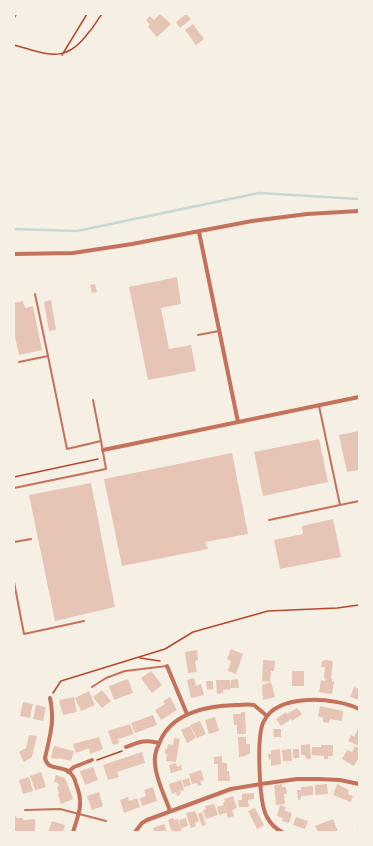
<!DOCTYPE html>
<html>
<head>
<meta charset="utf-8">
<style>
  body { margin:0 }
  #map { position:relative; width:373px; height:846px; overflow:hidden; background:#f6efe4; font-family:Karla,sans-serif }
  canvas { display:block }
  .frame { position:absolute; inset:0; border:15px solid #f6efe4; pointer-events:none }
</style>
</head>
<body>
<div id="map">
<canvas width="373" height="846"></canvas>
<div class="frame"></div>
</div>
<script>
const ctx = document.querySelector('canvas').getContext('2d');
ctx.lineJoin = 'round';
function stroke(path, color, width, dash) { ctx.strokeStyle = color; ctx.lineWidth = width; ctx.lineCap = dash ? 'butt' : 'round'; ctx.setLineDash(dash || []); ctx.stroke(path); }
function fillPath(path, color) { ctx.fillStyle = color; ctx.fill(path, 'evenodd'); }
stroke(new Path2D(`
  M14 229 77 231 259 193 359 199`), '#c9d6d2', 2.5);
fillPath(new Path2D(`
  M160 14 171 24 157 37 148 27 150 25 146 20 150 16 154 20Z
  M186 14 191 19 180 28 176 22Z
  M193 24 204 39 196 45 185 30Z
  M177 277 181 304 161 308 169 349 191 345 196 371 148 380 129 287Z
  M95 284 97 292 92 293 90 285Z
  M51 300 56 330 49 331 44 302Z
  M23 301 25 308 33 306 42 350 19 355 15 337H14V303Z
  M359 431V470L347 472 339 435Z
  M319 439 328 482 263 496 254 452Z
  M232 453 248 534 205 542 208 549 122 566 104 479Z
  M91 483 115 607 55 621 29 495Z
  M333 519 341 557 280 569 274 540 303 534 302 526Z
  M231 649 243 654 236 674 228 671 231 661 227 659Z
  M197 650 198 660 195 661 197 672 188 673 185 652Z
  M263 660 275 661 274 671H271L270 682 262 681Z
  M326 660 333 661 331 679 324 678 325 667H321L322 661Z
  M151 671 162 685 152 693 141 678Z
  M292 671H304V686H292Z
  M194 678 196 686 201 684 204 695 191 698 187 680Z
  M325 678 332 679V681H334L332 694 319 692 321 680 325 681Z
  M128 679 133 693 114 700 109 686Z
  M238 679 239 688H231V680Z
  M216 680H230L231 689 223 690V693L217 694Z
  M206 681H213V689L207 690Z
  M271 682 275 697 263 700 262 685Z
  M354 687 359 689V700L350 697Z
  M102 690 111 701 102 708 93 697Z
  M89 691 95 705 81 711 75 698Z
  M74 697 77 712 63 715 59 700Z
  M170 697 177 710 161 720 155 710 165 704 163 701Z
  M23 702 33 704 30 718 20 716Z
  M36 705 46 707 43 721 33 719Z
  M320 706 343 711 342 721 330 719 329 723 323 722V718L318 716Z
  M297 708 302 714 292 721 291 719 281 726 276 719 286 712 287 714Z
  M241 712H245L246 734H237V725H234L233 714H241Z
  M153 715 157 725 135 733 131 723Z
  M215 717 219 731 209 734 205 720Z
  M200 721 206 734 197 738 190 725Z
  M130 724 134 734 118 739 119 743 113 745 108 731Z
  M190 726 196 738 187 743 181 730Z
  M273 729H281V737H274Z
  M358 729 359 730V746L348 741 351 735 354 737Z
  M29 735 37 736 32 757 24 762 19 752 26 748Z
  M99 737 103 749 90 754 89 748 76 753 73 744Z
  M238 737H246V744H250V754L246 755V756L239 757Z
  M174 738 180 739 176 762 166 761 167 754H165V749H167L168 744 173 745Z
  M310 744 311 759H306L305 755H301V745Z
  M321 745H333V756H328V759H324V756L312 755V747H321Z
  M54 746 74 751 71 761 59 758 58 759 51 758Z
  M355 746 359 748V757L354 766 342 759 347 750 352 752Z
  M280 749 281 764 271 766V759L269 760 268 754H271V750Z
  M291 749 292 761H283L282 750Z
  M293 749H299V758H293Z
  M142 752 145 763 117 772 119 777 108 780 103 765Z
  M222 756V763H227V771H229L230 781H218V764H214V757Z
  M176 763 177 767 181 765 182 770 171 773 169 765Z
  M93 767 98 780 85 785 80 771Z
  M201 770 204 780 200 781 202 785 198 786 197 783 192 784 189 774Z
  M41 772 46 787 35 790 30 776Z
  M56 775 65 778 73 799 61 804 58 794 59 793 57 787 59 786 58 783 54 782Z
  M29 777 33 791 23 794 19 780Z
  M189 778 191 785 184 787 182 780Z
  M181 780 184 790 180 791 181 794 177 796 176 792 172 794 169 784Z
  M282 784V787H286L287 794H284L285 804 276 805 274 785Z
  M327 784 328 794 315 795V785Z
  M337 784 349 790 348 794 353 796 351 802 333 795Z
  M313 786V795L301 796V799L298 800 297 790H301V787Z
  M153 787 157 801 142 806 140 798 146 796 144 790Z
  M99 792 103 806 92 810 87 796Z
  M254 793V799L248 800 249 807H239L238 800H242V794Z
  M233 796 237 808 232 810 234 816 228 818 223 803 225 802 224 799Z
  M128 797 129 801 137 798 140 807 124 813 120 800Z
  M214 804 218 815 206 819 203 810 206 809 205 806Z
  M224 805 226 813 219 815 217 807Z
  M280 805 286 807 285 811 292 813 289 823 282 821 283 818 277 816Z
  M255 808 264 825 257 829 248 811Z
  M195 811 199 821 195 823 196 826 191 828 186 813Z
  M202 812 206 825 202 826 198 814Z
  M14 814 17 818H23V820L35 819V832H14Z
  M296 817 308 821 305 829 293 825Z
  M173 818 174 820 178 819 182 832H172L168 820Z
  M186 818 188 826 181 828 179 820Z
  M333 819 338 832H318L315 826Z
  M52 821 65 825 63 832H48Z
  M164 824 167 832H154L153 828Z`), '#e6c5b7');
stroke(new Path2D(`
  M14 45C48 54 65 65 89 32 94 27 97 20 102 14
  M62 55 87 14
  M14 477 98 459
  M140 658 160 661
  M53 693 61 681 165 649 193 632 268 611 337 608 359 605
  M97 760 122 751
  M357 832 359 831`), '#b5482f', 1.5);
stroke(new Path2D(`
  M35 294 48 356
  M198 335 219 331
  M93 400 101 441
  M319 406 340 505
  M14 488 106 469 101 441 67 449 48 356 19 362
  M269 520 359 501
  M14 542 31 539
  M14 582 24 634 84 621
  M92 687 106 678 125 671 167 666
  M25 810 60 809 106 821`), '#c5725c', 2);
stroke(new Path2D(`
  M14 16 15 14
  M199 232 238 422
  M14 254 73 253 132 244 252 221 307 214 359 211
  M103 450 359 397
  M167 666 187 714
  M50 698C55 722 50 735 45 758 47 770 60 766 68 771 72 774 75 779 76 784 84 803 79 813 73 832
  M126 747C139 742 145 739 159 743
  M68 772 74 767 92 760
  M170 811C165 796 156 780 155 764 154 757 156 750 159 744 170 713 206 706 236 705 242 705 248 704 254 705L267 716
  M135 832 142 823 147 820 231 789 261 784 297 779H319L340 780 359 784
  M282 832C276 829 270 823 267 817 259 804 256 734 264 721 278 693 335 697 359 709`), '#c5725c', 4);
</script>
</body>
</html>
